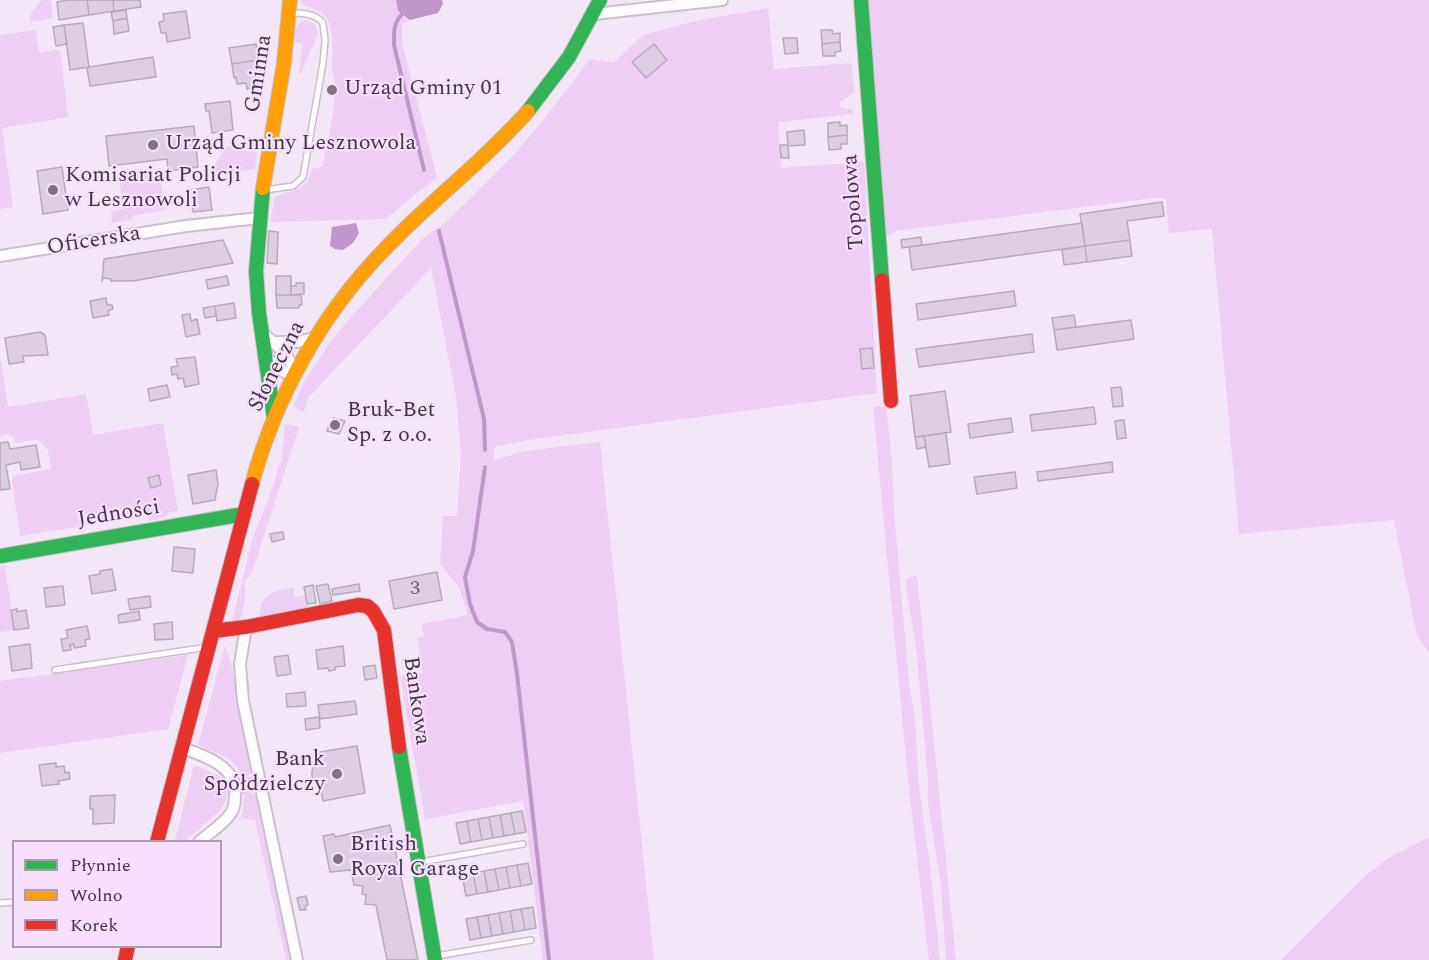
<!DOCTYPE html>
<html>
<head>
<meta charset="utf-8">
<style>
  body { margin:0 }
  #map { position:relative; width:1429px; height:960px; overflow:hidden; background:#f3e6f6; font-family:Spectral,serif }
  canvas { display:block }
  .legend { position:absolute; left:12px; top:840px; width:210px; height:108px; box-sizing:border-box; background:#f7dffd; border:2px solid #ad9bb2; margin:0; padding:8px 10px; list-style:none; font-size:18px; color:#3f3642 }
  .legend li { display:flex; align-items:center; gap:12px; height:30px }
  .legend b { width:30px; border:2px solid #ad9bb2 }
</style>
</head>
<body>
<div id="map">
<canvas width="1429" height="960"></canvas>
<ul class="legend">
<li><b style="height:8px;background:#30b455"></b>Płynnie</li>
<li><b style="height:8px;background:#ff9f0a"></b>Wolno</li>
<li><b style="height:8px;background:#e5322d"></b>Korek</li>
</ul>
</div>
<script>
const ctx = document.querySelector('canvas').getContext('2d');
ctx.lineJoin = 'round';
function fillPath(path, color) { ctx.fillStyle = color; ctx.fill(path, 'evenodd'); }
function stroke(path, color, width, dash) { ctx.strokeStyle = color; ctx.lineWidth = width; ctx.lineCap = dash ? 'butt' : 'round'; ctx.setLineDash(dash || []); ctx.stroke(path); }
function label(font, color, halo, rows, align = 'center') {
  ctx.font = font + ' Spectral,serif'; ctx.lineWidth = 4.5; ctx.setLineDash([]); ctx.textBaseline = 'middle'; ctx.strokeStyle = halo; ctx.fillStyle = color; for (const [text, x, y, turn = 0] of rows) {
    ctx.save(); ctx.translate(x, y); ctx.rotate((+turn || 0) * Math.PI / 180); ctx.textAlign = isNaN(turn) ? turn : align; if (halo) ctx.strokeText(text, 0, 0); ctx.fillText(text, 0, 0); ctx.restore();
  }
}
fillPath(new Path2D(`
  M42 0H51L53 18 30 22 31 13Z
  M299 0H396L398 11 410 20 402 23V43L437 177 385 219 270 222 275 197 299 188 307 182 313 168 318 169 323 165C326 145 342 88 332 73 331 55 338 21 319 11 311 6 304 8 299 0Z
  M868 0H1429V652L1417 636 1394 520 1239 534 1212 229 1169 233 1166 198H1155L895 231 885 237Z
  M768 8 774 69 851 63 855 92 840 102 841 108 852 109 854 114 778 122 781 168 864 162 877 393 528 440 494 447V460L525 451 600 442 654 960H543L523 801 425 819 400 677 423 673 417 638 424 636 422 624 468 615 459 587 440 564 443 516H457L461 455 456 396 431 268 308 398 304 412 293 406 305 380 334 337 353 315 423 238 446 222 512 157 544 119 590 59 613 63 643 35 700 20Z
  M307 20 315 24 318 34 301 73H299L303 43 294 42C295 31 295 22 307 20Z
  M36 30 39 52 60 50 68 117 2 128 13 207 0 209V35Z
  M228 146H249L257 150 255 169 215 174 213 169 224 148Z
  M156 170 160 173 164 210 132 216 131 220 112 223 111 212 123 209 119 175Z
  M0 356 8 407 86 394 93 435 163 423 178 511 169 512 168 516 149 521 147 516 20 536 12 481 13 476 51 469 48 450 38 439 16 443 13 437 6 434 0 436Z
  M886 406 892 462 895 524 909 683 915 721 919 786 930 867 940 960H929L908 780 873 407Z
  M285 424 299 427 252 573 245 581V599L240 620 235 624 232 621 253 537 269 498 282 457Z
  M5 565 14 630 0 632V566Z
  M917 576 956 960H946L941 886 928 804V780L916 646 906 588V580L910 577Z
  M294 587V597L306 596 308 607 260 617C259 593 274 591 294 587Z
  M225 645 231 663 252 773 246 777 228 758 198 745Z
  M188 655 168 729 0 753V681Z
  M194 765 218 775 227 784 226 800 220 811 185 841H175Z
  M249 792 255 795 259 799 292 960H286L255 820 242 818 244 794Z
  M1429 837V960H1281L1363 878 1388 858Z`), '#eecef5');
fillPath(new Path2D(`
  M396 0H442L443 4 438 13 410 20 398 11Z
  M356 223 359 233 353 243 343 250 335 249 330 246 332 227Z`), '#c196cb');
stroke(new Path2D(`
  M402 14C393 24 394 33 394 45L424 170
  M439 231 484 419 485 450
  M485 467 473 551 465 577 470 604 477 622 487 629 505 632 512 642 517 674 549 960`), '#c196cb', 4);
const building = new Path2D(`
  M68 0H87L89 15 59 20 57 2Z
  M87 0H113L114 11 89 15Z
  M113 0H140L141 7 114 11Z
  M126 10 127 18 113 21 111 12Z
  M186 11 190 38 167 42 166 33H161L159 22 164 21 163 14Z
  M127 18 129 31 114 34 113 21Z
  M83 23 89 67 70 70 64 25Z
  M64 25 67 44 56 46 53 27Z
  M821 30H832L833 34 840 33V42L822 44Z
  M783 38H797L798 53 785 54Z
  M840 42 841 51 835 52V56H823L822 44Z
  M256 44 258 60 232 64 229 48Z
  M654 44 667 60 646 78 632 62Z
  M153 57 156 77 90 86 87 68 89 67Z
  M258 60 262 86 247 89 246 83 237 84 236 77 234 78 232 64Z
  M230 101 233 130 212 133 209 111H206L205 104Z
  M840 122V126L847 125V135L828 137V123Z
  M194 126 198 167 168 171 167 159 109 166 106 136Z
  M804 130 805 145 788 146 787 132Z
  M847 135V144H841V149L829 150 828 137Z
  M780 145H788L789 158H781Z
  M62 167 68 210 43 214 37 171Z
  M209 187 212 210 193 212 190 190Z
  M1162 202 1164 216 1127 221 1130 240 1085 246 1080 214Z
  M1082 223 1085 246 912 270 909 247Z
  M269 231 278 232 277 264 267 263Z
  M921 237 922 245 902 248 901 240Z
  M223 240 233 263 133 281H111V279L103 278 102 281 104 259Z
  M1130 240 1132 256 1087 262 1085 246Z
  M1085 246 1087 262 1064 265 1062 250Z
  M227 276 229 285 208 289 206 280Z
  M276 276H291V295H276Z
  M296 283H304V294L291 295V286H296Z
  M1014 291 1016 306 918 320 916 304Z
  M276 295H301L302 305H299V308H277Z
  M106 298 107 305H112L113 309 108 311 109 315 93 318 90 301Z
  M234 303 236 318 217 321 215 306Z
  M215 306 216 316 205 318 203 308Z
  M190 314 191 321 197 319 200 334 186 337 182 315Z
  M1074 315 1076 327 1054 330 1052 318Z
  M1131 320 1134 339 1057 350 1054 330Z
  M40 332 45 335 48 355 23 356 24 362 9 364 5 338Z
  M1032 334 1034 352 919 367 916 349Z
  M872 348 874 368 862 369 860 349Z
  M195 357 199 384 185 387 183 378 178 379 177 374 172 375 171 367 178 366 176 359Z
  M167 385 170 397 150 401 148 389Z
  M1121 387 1123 406 1113 407 1111 388Z
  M945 391 951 432 915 437 910 396Z
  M1094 407 1096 424 1032 431 1030 415Z
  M333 418 345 421 339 434 327 431 330 422H332Z
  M1011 418 1013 432 970 438 968 424Z
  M1124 420 1126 438 1117 439 1115 421Z
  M946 433 950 464 929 467 924 436Z
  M924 436 926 447 917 449 915 437Z
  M8 442 10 449 36 445 40 467 21 470 20 462 6 465 10 489 0 490V443Z
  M1112 462 1113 472 1038 481 1037 472Z
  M216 470 218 484 215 500 193 504 188 475Z
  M1015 472 1017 488 977 494 974 477Z
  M159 475 161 485 151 488 148 478Z
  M283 532 284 539 272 542 270 534Z
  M174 547 195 549 193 573 172 571Z
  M112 569 116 590 92 594 89 576 100 574V571Z
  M437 572 442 600 394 609 389 581Z
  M328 584 332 601 320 604 316 586Z
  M359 584 360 591 333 595 332 589Z
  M313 585 316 603 307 604 304 587Z
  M63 586 65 605 46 607 44 588Z
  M150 596 151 607 130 610 128 599Z
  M17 609V612L26 610 29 628 14 630 11 610Z
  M139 611 140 620 119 623 118 615Z
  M172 622 173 639 155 640 154 624Z
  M87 626 90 639 85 640 86 646 74 648V644L70 645 71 650 63 651 61 639 68 638 66 630Z
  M30 644 32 668 12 671 9 647Z
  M343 646 345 666 335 667V670L329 671 328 668 318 669 316 650Z
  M288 655 291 674 277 676 274 657Z
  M375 665 377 678 365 680 363 667Z
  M305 692 306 706 287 707 286 694Z
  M355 701 357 714 320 719 318 705Z
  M319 717 320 728 306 730 305 719Z
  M357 746 365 793 323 801 320 786 315 783 312 776V770L316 763 314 753Z
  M56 763V767L64 766 65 773 69 772 70 779 58 781 59 784 42 786 39 765Z
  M115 795 114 823 93 824V809H90V796Z
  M522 811 526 832 515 834 511 813Z
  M511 813 515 834 504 836 500 815Z
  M500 815 504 836 493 838 489 817Z
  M489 817 493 838 482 840 478 819Z
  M478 819 482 840 471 842 467 821Z
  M467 821 471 842 460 844 456 823Z
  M390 825 418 960H387L376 905 365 904 366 895 362 894 363 886 354 885 351 870 330 872 323 836 334 834 335 837Z
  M528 863 532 884 521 886 517 865Z
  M517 865 521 886 510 888 506 867Z
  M506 867 510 888 499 890 495 869Z
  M495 869 499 890 488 892 484 871Z
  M484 871 488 892 477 894 473 873Z
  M473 873 477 894 466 896 462 875Z
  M306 896 308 905 305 906 306 910H300L297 898Z
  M533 907 536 928 525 930 521 909Z
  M521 909 525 930 514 932 510 911Z
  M510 911 514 932 503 934 499 913Z
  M499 913 503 934 492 936 488 915Z
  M488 915 492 936 481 938 477 917Z
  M477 917 481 938 470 940 466 919Z`);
fillPath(building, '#decee3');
stroke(building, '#b4abb7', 1.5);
const lane = new Path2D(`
  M265 190 293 186 303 177 323 63 325 40 323 23C315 13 302 13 290 13
  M55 670 208 647
  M421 862 523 844
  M0 903 14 902
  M436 956 531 940`);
const street = new Path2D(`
  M594 14 722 0
  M0 256 186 226 259 218
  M261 332C274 342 292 357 295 374L286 373 264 356
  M273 342H297L314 338
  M246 627 240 664 243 701 297 960
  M182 748C203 755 237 766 235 794 235 801 235 807 231 813 224 824 209 833 199 842
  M236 788 260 782`);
const fast = new Path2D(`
  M861 0 882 280
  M528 111 569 57 600 0
  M263 188 256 271 259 313 274 418
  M0 556 244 514
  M399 747 435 960`);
const slow = new Path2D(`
  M263 188 284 63 290 0
  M252 484C275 398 321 315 383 251 429 202 483 162 528 111`);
const jam = new Path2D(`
  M882 280 891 401
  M213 631 246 627 358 605 367 606 373 611 384 630 399 747
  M157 842 252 484
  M125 960 128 946`);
stroke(lane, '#cac0cc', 8);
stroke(street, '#cac0cc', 14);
stroke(fast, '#cac0cc', 16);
stroke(slow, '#cac0cc', 16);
stroke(jam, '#cac0cc', 16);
stroke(lane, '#fdfbfe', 5);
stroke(street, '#fdfbfe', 10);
stroke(fast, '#30b455', 14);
stroke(slow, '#ff9f0a', 14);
stroke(jam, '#e5322d', 14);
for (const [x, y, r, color] of [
  [332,90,6,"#7e7481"],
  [153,145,6,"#7e7481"],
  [53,190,6,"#7e7481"],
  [335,425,6,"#7e7481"],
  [337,774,6,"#7e7481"],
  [338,859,6,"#7e7481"]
]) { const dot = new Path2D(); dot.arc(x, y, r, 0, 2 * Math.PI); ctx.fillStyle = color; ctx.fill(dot); stroke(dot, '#f7dffd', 2); }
label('20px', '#685e6c', null, [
  ["3",415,590]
]);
label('22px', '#3f3642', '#f7dffd', [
  ["Gminna",260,74,-81],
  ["Topolowa",855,202,-94],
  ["Oficerska",94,242,-9],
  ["Słoneczna",278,367,-63],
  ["Jedności",119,515,-9],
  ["Bankowa",415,701,82]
]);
label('22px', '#3f3642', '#f7dffd', [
  ["Urząd Gminy 01",344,90],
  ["Urząd Gminy Lesznowola",165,145],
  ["Komisariat Policji",65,177],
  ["w Lesznowoli",65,202],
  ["Bruk-Bet",347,412],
  ["Sp. z o.o.",347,437],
  ["Bank",325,761,"right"],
  ["Spółdzielczy",325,786,"right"],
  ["British",350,846],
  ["Royal Garage",350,871]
], 'left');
</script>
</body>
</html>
